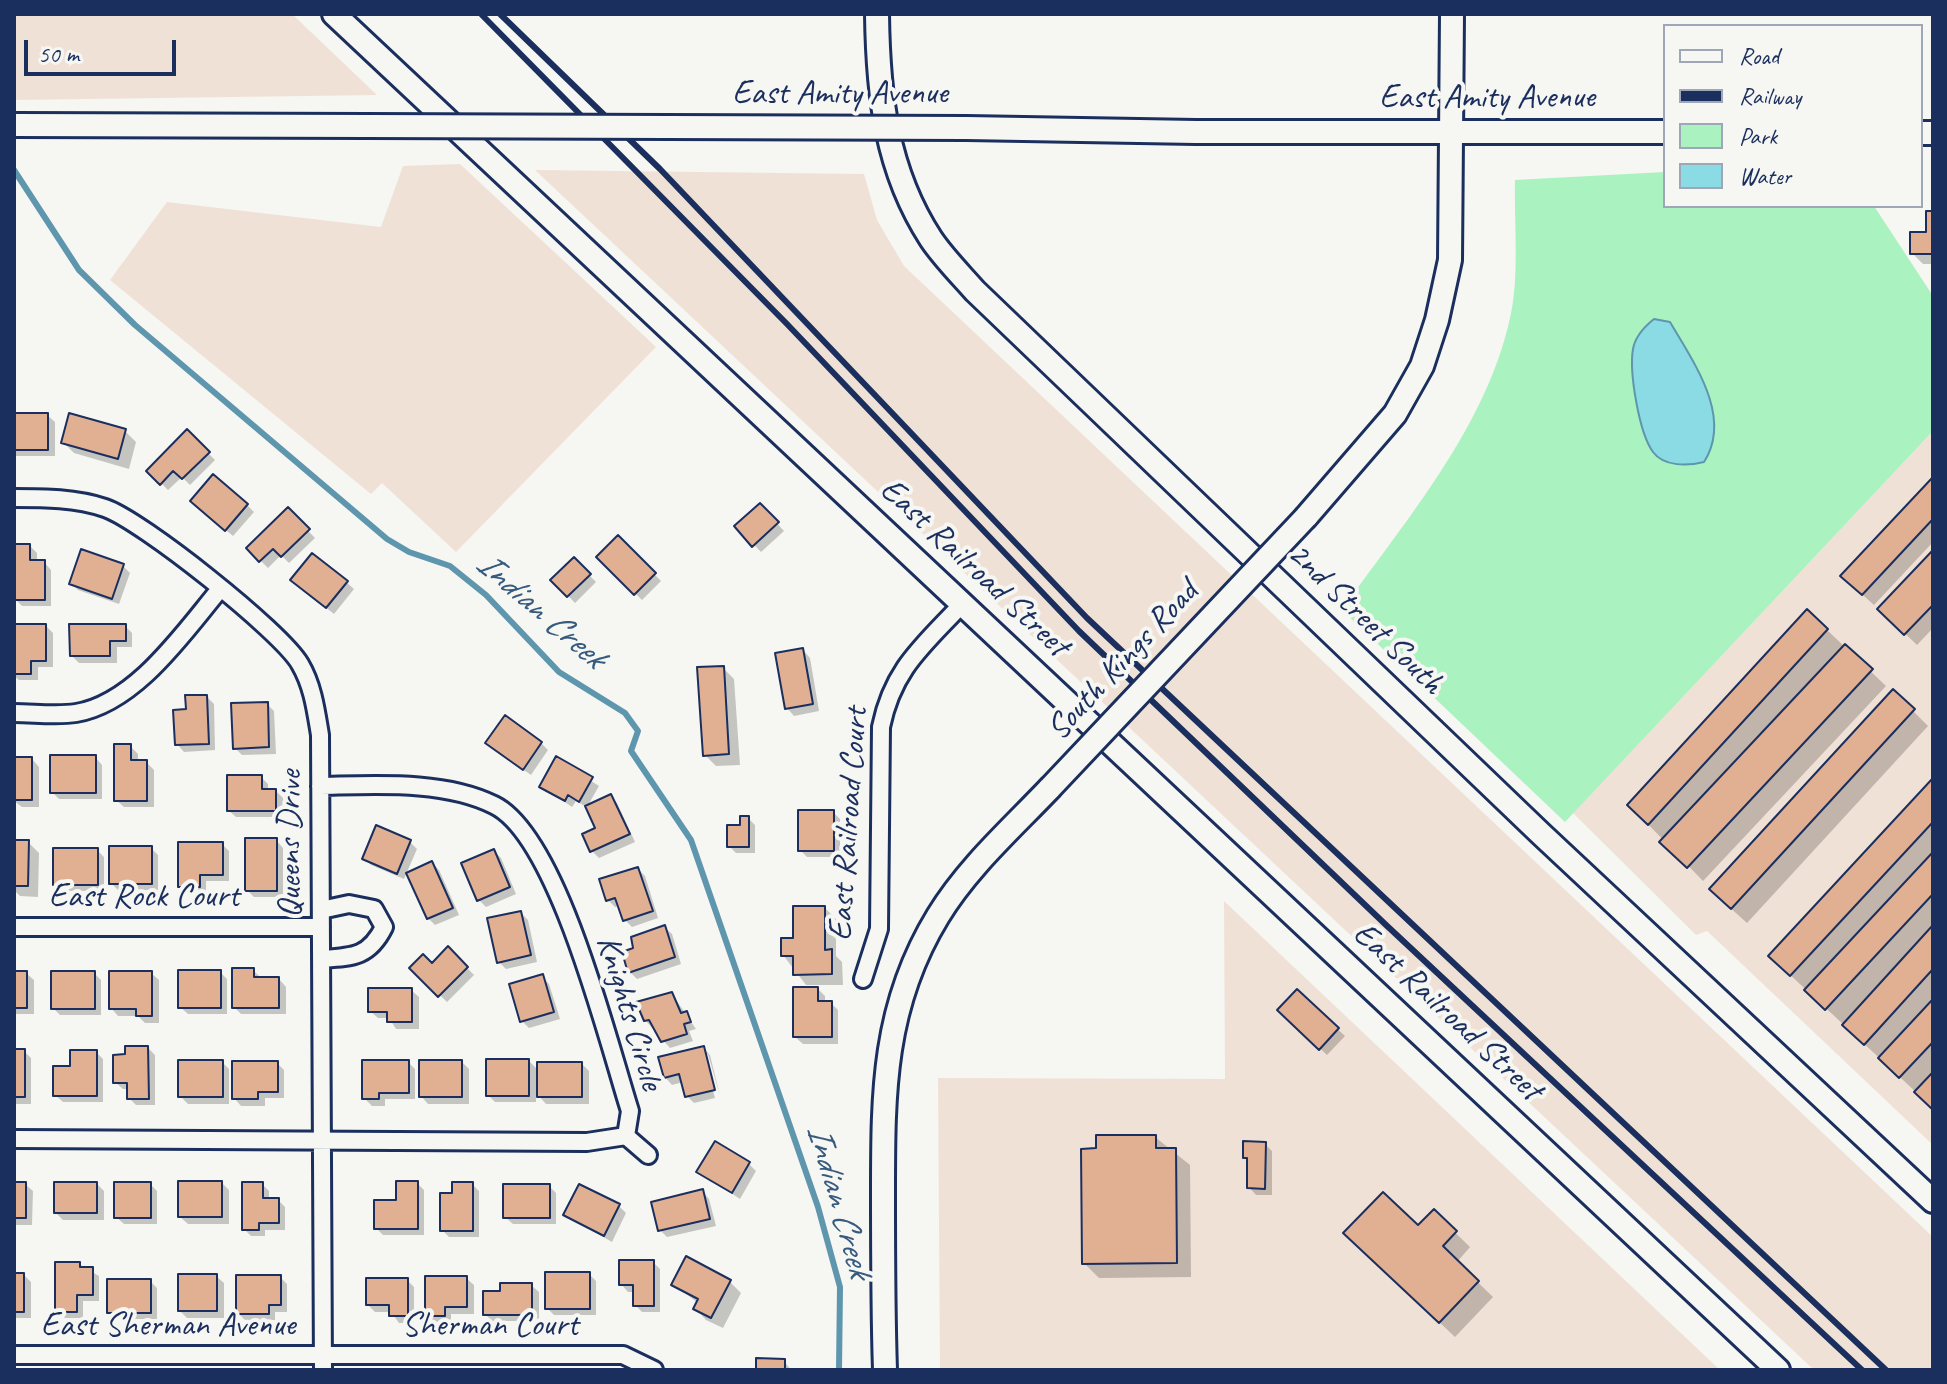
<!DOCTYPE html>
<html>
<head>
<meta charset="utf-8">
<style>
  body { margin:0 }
  #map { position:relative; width:1947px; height:1384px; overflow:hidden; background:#f6f6f2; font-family:Caveat,sans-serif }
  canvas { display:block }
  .frame { position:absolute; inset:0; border:16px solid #1b2f5e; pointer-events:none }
  .legend { position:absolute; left:1663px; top:24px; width:260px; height:184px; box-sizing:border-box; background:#f6f6f2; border:2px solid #9ea6b7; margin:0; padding:10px 14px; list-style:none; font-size:24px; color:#1b2f5e }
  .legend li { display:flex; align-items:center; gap:16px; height:40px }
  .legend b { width:40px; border:2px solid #9ea6b7 }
  .scale { position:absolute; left:24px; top:40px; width:152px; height:36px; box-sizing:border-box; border:4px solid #1b2f5e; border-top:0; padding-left:10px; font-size:24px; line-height:28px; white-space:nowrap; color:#1b2f5e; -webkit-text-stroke:6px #f6f6f2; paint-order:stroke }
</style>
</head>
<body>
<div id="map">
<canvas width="1947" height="1384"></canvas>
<div class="frame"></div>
<ul class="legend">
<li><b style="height:10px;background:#f6f6f2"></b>Road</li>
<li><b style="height:10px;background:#1b2f5e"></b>Railway</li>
<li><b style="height:22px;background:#aaf2bf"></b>Park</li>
<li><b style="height:22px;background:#8adbe3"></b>Water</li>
</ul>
<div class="scale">50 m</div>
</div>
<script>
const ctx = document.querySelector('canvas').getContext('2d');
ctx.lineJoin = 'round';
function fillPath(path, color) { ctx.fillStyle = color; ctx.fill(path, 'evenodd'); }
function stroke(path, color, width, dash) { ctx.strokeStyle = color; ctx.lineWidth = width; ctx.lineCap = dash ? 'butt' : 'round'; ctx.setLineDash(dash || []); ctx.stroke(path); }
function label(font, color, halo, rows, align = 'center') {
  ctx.font = font + ' Caveat,sans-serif'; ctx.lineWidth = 8; ctx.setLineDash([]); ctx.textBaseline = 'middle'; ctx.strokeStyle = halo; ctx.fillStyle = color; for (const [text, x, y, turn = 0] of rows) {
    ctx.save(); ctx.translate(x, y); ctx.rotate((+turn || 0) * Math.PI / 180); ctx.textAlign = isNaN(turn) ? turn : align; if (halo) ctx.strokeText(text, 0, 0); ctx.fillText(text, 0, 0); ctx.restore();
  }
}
fillPath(new Path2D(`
  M14 14H292L377 95 14 100Z
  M460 164 656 347 456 552 382 483 371 494 110 280 167 202 381 227 403 166Z
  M535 170 864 174 877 220 904 266 1933 1237V1370H1814Z
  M1933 431V1145L1707 931 1696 935 1573 813Z
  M1224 901 1720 1370H940L938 1078 1225 1079Z`), '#f0e1d6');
fillPath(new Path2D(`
  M1665 172V206H1874L1933 296V431L1565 822 1342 610C1407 518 1491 422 1512 308 1519 270 1514 219 1515 180Z`), '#aaf2bf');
const water = new Path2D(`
  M1654 319 1670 322C1694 363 1733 417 1704 462 1688 466 1664 467 1653 452 1639 433 1629 372 1633 349 1635 337 1644 327 1654 319Z`);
fillPath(water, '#8adbe3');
stroke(water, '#5e96ae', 2);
fillPath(new Path2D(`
  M1933 213V264H1923L1912 253 1928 234Z
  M14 415H47L55 422V456H14Z
  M125 431 136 442 129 469 74 453 63 442Z
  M187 432 215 460 190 485 182 477 168 490 149 471Z
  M1933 480V542L1874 605 1854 587Z
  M247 505 254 512 233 536 200 508Z
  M760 505 784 531 761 552 737 527Z
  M288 510 315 538 289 563 281 555 268 568 248 548Z
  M618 538 661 581 642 600 598 557Z
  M30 546 37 553V562H44L51 570V606H22L15 599Z
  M1933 553V628L1917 645 1880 609Z
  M574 560 596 582 575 603 553 580Z
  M123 566 130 573 119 604 78 590 71 583Z
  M346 582 354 589 334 614 300 587Z
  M14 626H46L53 633V667H38V680H19L14 676Z
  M125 626 132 633V647H117V663H79L72 656Z
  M1827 630 1886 686 1703 881 1644 820Z
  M803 650 810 658 819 711 794 716 787 708Z
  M723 668 734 679 740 765 716 766 705 755Z
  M207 697 214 704 215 750 184 752 177 744 188 711Z
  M267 704 274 711 276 754 242 755 235 748Z
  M1913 711 1928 726 1747 923 1726 904Z
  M541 743 548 750 531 775 495 750Z
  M130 746 138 754V762H146L154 770V807H124L116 800Z
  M95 757 102 765V799H59L52 792Z
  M14 759H32L39 767V807H22L14 801Z
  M557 759 599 786 587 807 610 796 617 803 635 842 599 858 592 851 584 835 598 829 588 808 576 801 572 807 541 786Z
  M261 777 268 784V791H276L283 798V817H236L228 810Z
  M1933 781V1108L1786 971Z
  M833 812 840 819V857H807L800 850Z
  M748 818 755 825V853H736L729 846Z
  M14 840 28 842 39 853 38 897 20 896 14 890Z
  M276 840 283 848V897H254L247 890Z
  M410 842 417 849 404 879 371 865 364 858Z
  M222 844 229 851V881H206V893H188L180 886Z
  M151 848 158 855V890H118L111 883Z
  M97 850 104 857V891H63L55 884Z
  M494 851 501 858 516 894 486 907 479 900Z
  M432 863 439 870 459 915 435 925 428 918Z
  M638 869 645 876 658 918 632 927 625 920 620 906 615 907 608 900Z
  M825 908 836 919V956L842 962 843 985H806L783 955Z
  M521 913 528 920 537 962 506 969 499 962Z
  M664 927 672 934 681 964 637 979 630 972 636 949Z
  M448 949 474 975 447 1002 412 968 432 966Z
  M253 970 260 977 279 979 286 987V1014H241L234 1007Z
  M220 972 227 979V1014H188L180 1007Z
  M14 973H26L34 980V1014H14Z
  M94 973 101 980V1015H60L53 1008Z
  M151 973 159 980V1023H145L138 1016H118L111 1008Z
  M542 977 549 984 560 1019 529 1028 522 1021Z
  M818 989 825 996V1003H831L838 1010V1044H803L795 1037Z
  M411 990 419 997V1029H396L389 1018H378L370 1011Z
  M1297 992 1345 1036 1327 1055 1280 1010Z
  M672 994 696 1029 689 1031 693 1041 670 1048 645 1020Z
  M148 1048 155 1055V1105H136L129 1098V1089H123L115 1082 127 1056Z
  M703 1048 710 1055 720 1096 708 1054H703L715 1098 694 1103 687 1096 683 1082 672 1085 665 1077Z
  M14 1051H24L31 1058V1104H14Z
  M96 1052 103 1059V1102H63L55 1095 72 1068Z
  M529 1061 539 1071 582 1064 589 1071V1104H546L536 1093V1102H495L488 1095Z
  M222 1062 229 1069V1104H188L180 1096Z
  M408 1062 415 1069V1099H385V1106H372L364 1098Z
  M462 1062 469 1069V1104H428L421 1096Z
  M277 1063 284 1070V1098H265V1106H241L234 1098Z
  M1155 1137 1190 1165 1191 1277 1099 1278 1084 1263Z
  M1265 1144 1272 1151V1195H1256L1249 1187V1162L1245 1158Z
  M749 1164 756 1171 740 1199 699 1172Z
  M222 1183 229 1190V1224H188L180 1217Z
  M417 1183 424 1190V1235H383L376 1228Z
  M14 1184H25L33 1191 32 1225H14Z
  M97 1184 104 1191V1220H63L56 1213Z
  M150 1184 157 1191V1224H124L116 1217Z
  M262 1184 269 1191V1200H278L285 1207V1230H265V1236H251L244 1229Z
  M472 1184 479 1191V1237H449L442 1230 454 1195Z
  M549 1186 556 1193V1224H513L505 1217Z
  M702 1191 709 1199 716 1226 667 1237 660 1230Z
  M619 1206 626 1213 612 1242 565 1215Z
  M1434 1212 1470 1247 1457 1262 1493 1297 1455 1337 1361 1248 1419 1228Z
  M653 1262 660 1269V1312H642L635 1305V1292H628L621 1284Z
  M79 1264 99 1276V1301H83V1318H65L57 1311Z
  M589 1274 596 1281V1315H554L547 1308Z
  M14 1275H24L31 1282V1318H14Z
  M216 1276 224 1283V1318H187L180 1311Z
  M280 1277 287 1284V1312H275V1320H245L238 1313Z
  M466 1278 474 1285V1314H451V1322H434L427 1315Z
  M407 1280 414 1287V1323H399L391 1312H375L368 1305Z
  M150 1281 157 1288V1319H116L109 1312Z
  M730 1282 741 1293 723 1328 706 1320 695 1308 698 1303 673 1284Z
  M531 1285 539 1292V1321H492L485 1314 502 1293Z
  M784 1361 791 1370H758Z`), '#0003');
stroke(new Path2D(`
  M14 170 79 270 135 325 387 539 409 552 450 566 486 595 559 672 625 713 638 731 631 751 691 840 818 1207 840 1287 839 1370`), '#5e96ae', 6);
const building = new Path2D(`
  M1926 211H1933V254H1910V232H1926Z
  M14 413H48V450H14Z
  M69 413 126 429 118 459 61 443Z
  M187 429 210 452 182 479 173 471 160 485 146 471Z
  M213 474 248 504 225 531 190 501Z
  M1933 477V519L1862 595 1840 576Z
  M760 503 779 522 752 547 734 526Z
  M288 507 310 529 281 557 273 549 259 562 246 548Z
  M618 535 656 573 634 595 596 557Z
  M14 544H30V560H45V600H14Z
  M81 549 124 564 112 599 69 584Z
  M1933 550V605L1904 635 1877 609Z
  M312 553 348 581 326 608 290 580Z
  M574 557 591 574 567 597 550 580Z
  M1807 609 1828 629 1648 825 1627 805Z
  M14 624H46V661H31V674H14Z
  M69 624H126V641H110V656H70Z
  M1845 644 1873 669 1687 868 1659 842Z
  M803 648 813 704 785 709 775 653Z
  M724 666 729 754 703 756 697 667Z
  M1893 689 1915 709 1731 909 1709 889Z
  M185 695H207L209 744 175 745 173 710 186 709Z
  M268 702 269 747 233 749 231 703Z
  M505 715 542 742 523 770 485 743Z
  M114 744H131V760H147V801H114Z
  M50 755H96V793H50Z
  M556 756 593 777 579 802 568 795 565 801 539 787Z
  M14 757H32V800H14Z
  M227 775H262V789H276V811H227Z
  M1933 778V822L1790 976 1768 956Z
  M611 794 630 834 590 852 582 834 595 828 585 806Z
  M798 810H834V851H798Z
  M740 816H749V847H727V825H740Z
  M376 825 411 840 397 874 362 859Z
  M245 838H277V891H245Z
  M14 840H29L28 886H14Z
  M178 842H223V875H200V887H178Z
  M109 846H152V884H109Z
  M53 848H98V885H53Z
  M494 849 510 887 477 901 461 863Z
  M1933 852V894L1825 1010 1804 990Z
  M432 861 453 908 427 919 406 873Z
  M638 867 653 911 623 921 615 898 606 901 599 879Z
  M793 906H825V950L832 949V974L793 975V956H781V938H793Z
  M521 911 531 955 497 963 487 918Z
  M665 925 675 957 628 973 622 952 633 948 631 937Z
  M1933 925V969L1864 1045 1842 1025Z
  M448 946 468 967 438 997 409 968 423 954 432 963Z
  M232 968H254V977H279V1008H232Z
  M178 970H221V1008H178Z
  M14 971H27V1008H14Z
  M51 971H95V1009H51Z
  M109 971H152V1016H136V1009H109Z
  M543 974 554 1012 520 1022 509 984Z
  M793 987H818V1001H832V1037H793Z
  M368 988H412V1022H387V1012H368Z
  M1297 989 1339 1028 1319 1050 1277 1010Z
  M672 992 681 1013 687 1011 691 1022 684 1024 687 1034 661 1042 649 1020 644 1021 636 1002Z
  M1933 999V1042L1899 1078 1878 1058Z
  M125 1046H148L149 1099H127V1083H113V1055L125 1054Z
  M704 1046 715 1090 685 1097 679 1074 664 1078 658 1057Z
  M14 1049H25V1097H14Z
  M70 1050H97V1096H53V1066H70Z
  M486 1059H529V1096H486Z
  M178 1060H223V1097H178Z
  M362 1060H409V1093H379V1099H362Z
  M419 1060H462V1097H419Z
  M232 1061H278V1092H258V1099H232Z
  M537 1062H582V1097H537Z
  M1933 1072V1108L1932 1109 1914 1092Z
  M1096 1135H1156V1148H1176L1177 1263 1082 1264 1081 1149 1096 1148Z
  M715 1141 750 1162 732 1193 696 1172Z
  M1243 1141 1266 1142 1265 1189 1247 1188V1158H1243Z
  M178 1181H222V1217H178Z
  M396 1181H418V1229H374V1200H396Z
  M14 1182H26V1218H14Z
  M54 1182H97V1213H54Z
  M114 1182H151V1218H114Z
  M242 1182H263V1198H279V1223H259V1230H242Z
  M452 1182H473V1231H440V1193H452Z
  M503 1184H550V1218H503Z
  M579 1184 620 1204 604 1236 563 1215Z
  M703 1189 710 1219 658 1231 651 1202Z
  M1383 1192 1418 1225 1434 1209 1457 1231 1443 1246 1479 1281 1439 1323 1343 1233Z
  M686 1256 731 1280 711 1318 693 1309 698 1299 671 1285Z
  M619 1260H654V1306H633V1285H619Z
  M55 1262H80V1267H93V1295H77V1312H55Z
  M545 1272H590V1309H545Z
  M14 1273H24V1312H14Z
  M178 1274H217V1311H178Z
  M236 1275H281V1305H269V1314H236Z
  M425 1276H467V1307H445V1316H425Z
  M366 1278H408V1316H389V1305H366Z
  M107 1279H151V1313H107Z
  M500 1283H532V1315H483V1291H500Z
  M756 1358 785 1359V1370H756Z`);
fillPath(building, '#e1b093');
stroke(building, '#1b2f5e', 2);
const street = new Path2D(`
  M14 498C44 498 76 498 105 508 141 520 282 632 300 664 313 686 316 711 320 735L323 1370
  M14 713C34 713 57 716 76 713 136 703 184 632 220 589
  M321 910 349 904 374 909 384 927C369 957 353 957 321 959
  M14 927H321
  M863 979 879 929 881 727C893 668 924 645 963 603
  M626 1136 648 1155
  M14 1139 587 1142 626 1136 630 1111C608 1042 558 836 494 805 444 780 375 785 320 786
  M14 1355H623L654 1370`);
const secondary = new Path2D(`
  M334 14 1778 1370
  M877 14C878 94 886 170 931 239 943 257 960 274 975 291L1540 833 1933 1201
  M14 125 368 126
  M966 128 1196 132H1665
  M1921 133H1933
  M1306 517 1395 414 1422 366 1437 320 1450 260 1452 14
  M885 1370C883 1311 883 1252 883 1193 883 1092 883 1006 938 916 967 868 1012 828 1050 788`);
stroke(street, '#1b2f5e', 22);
stroke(secondary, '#1b2f5e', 28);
stroke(street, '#f6f6f2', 16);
stroke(secondary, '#f6f6f2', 22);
stroke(new Path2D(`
  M481 14 787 324 1079 631 1385 924 1862 1370
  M500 14 660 169 1087 618 1886 1370`), '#1b2f5e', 6);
const secondaryBridge = new Path2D(`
  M368 126 966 128
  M1050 788 1306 517`);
stroke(secondaryBridge, '#1b2f5e', 28, []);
stroke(secondaryBridge, '#f6f6f2', 22);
label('34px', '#1b2f5e', '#f6f6f2', [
  ["East Amity Avenue",840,94],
  ["East Amity Avenue",1487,98],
  ["East Railroad Street",974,568,43],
  ["2nd Street South",1365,619,44],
  ["South Kings Road",1123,661,-47],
  ["East Railroad Court",849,824,-86],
  ["Queens Drive",291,844,-90],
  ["East Rock Court",144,897],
  ["East Railroad Street",1447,1012,43],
  ["Knights Circle",629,1013,73],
  ["East Sherman Avenue",168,1326],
  ["Sherman Court",490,1326]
]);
label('italic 36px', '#375a7f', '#f6f6f2', [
  ["Indian Creek",540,611,41],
  ["Indian Creek",838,1201,74]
]);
</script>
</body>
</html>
